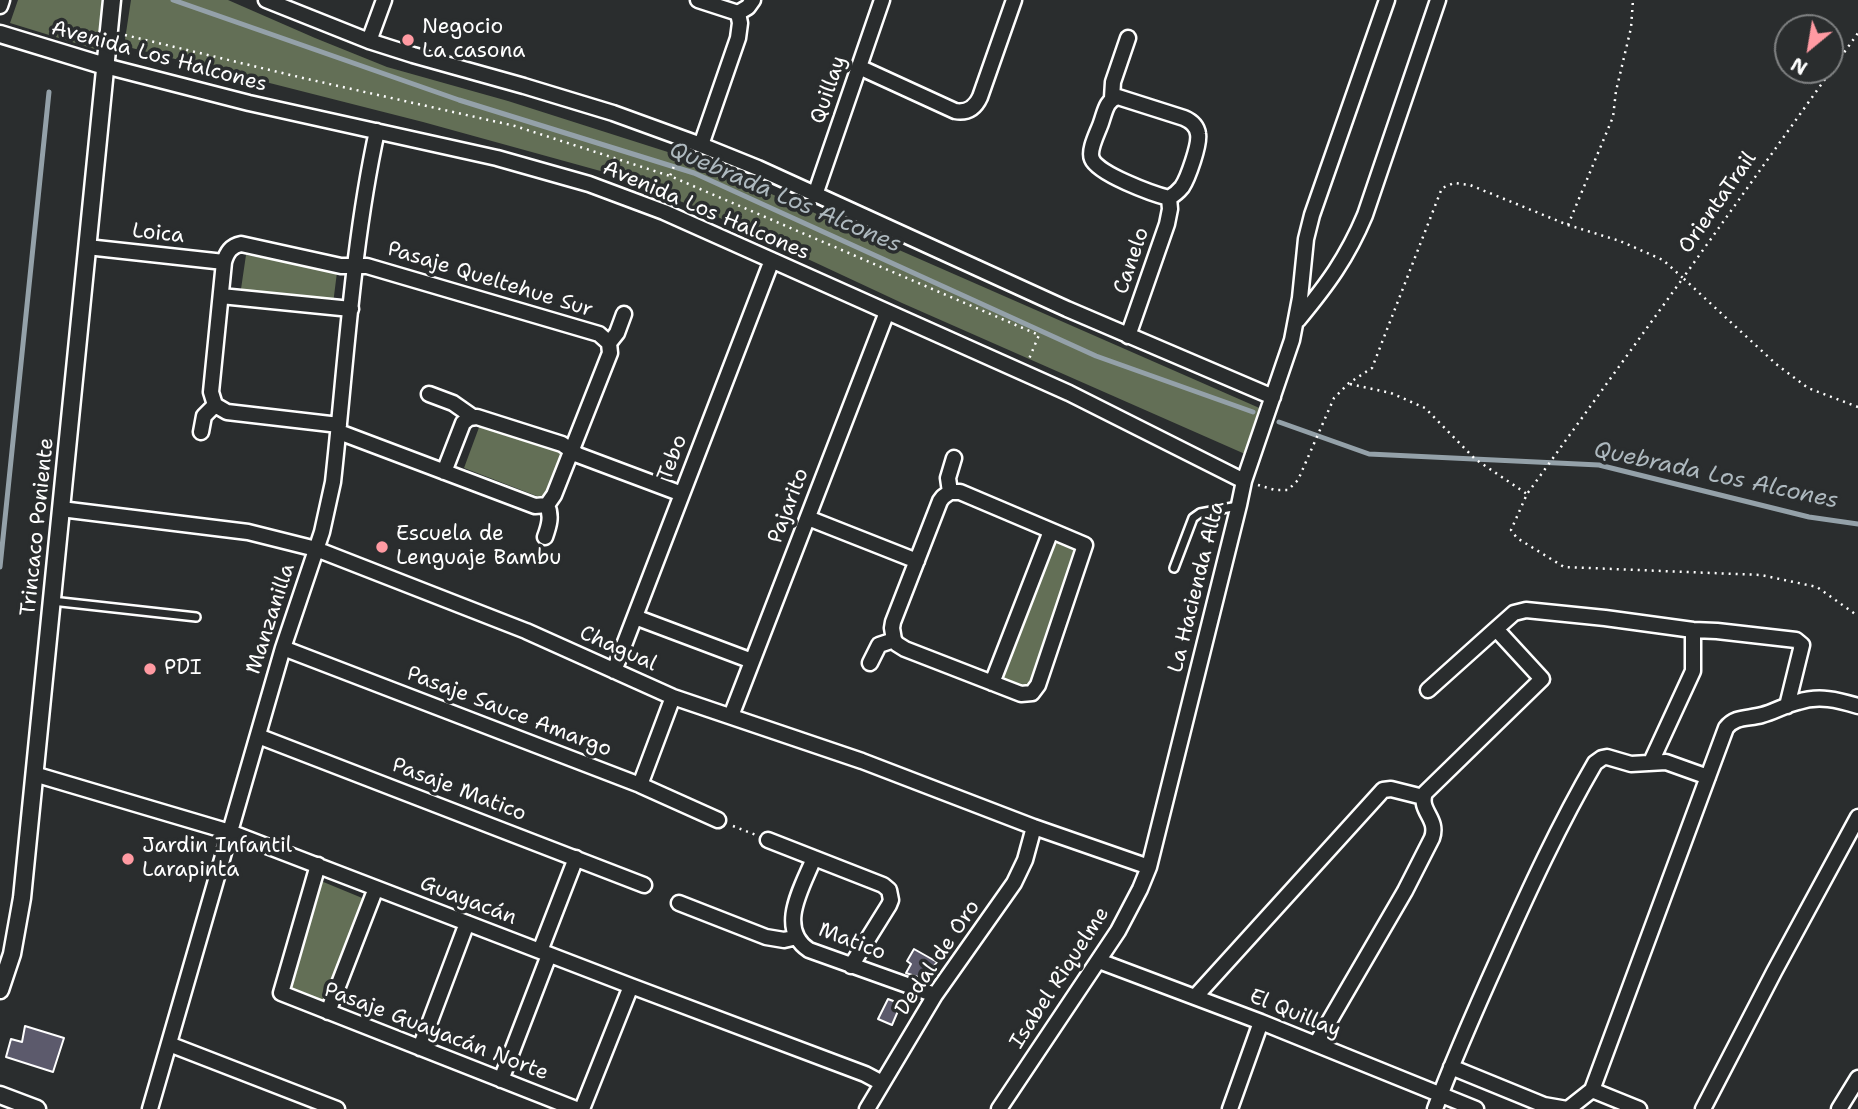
<!DOCTYPE html>
<html>
<head>
<meta charset="utf-8">
<style>
  body { margin:0 }
  #map { position:relative; width:1858px; height:1109px; overflow:hidden; background:#2a2d2e; font-family:"Shantell Sans",sans-serif }
  canvas { display:block }
  .north { position:absolute; left:1774px; top:14px; width:70px; height:70px; box-sizing:border-box; background:#2a2d2e; border:2px solid #7f8182; border-radius:50%; rotate:210deg; font-size:19px; font-weight:700; line-height:28px; text-align:center; color:#fff }
  .north::after { content:''; display:block; margin:auto; width:24px; height:32px; background:#ff9aa2; clip-path:polygon(50% 0,100% 100%,50% 72%,0 100%) }
</style>
</head>
<body>
<div id="map">
<canvas width="1858" height="1109"></canvas>
<div class="north">N</div>
</div>
<script>
const ctx = document.querySelector('canvas').getContext('2d');
ctx.lineJoin = 'round';
function fillPath(path, color) { ctx.fillStyle = color; ctx.fill(path, 'evenodd'); }
function stroke(path, color, width, dash) { ctx.strokeStyle = color; ctx.lineWidth = width; ctx.lineCap = dash ? 'butt' : 'round'; ctx.setLineDash(dash || []); ctx.stroke(path); }
function label(font, color, halo, rows, align = 'center') {
  ctx.font = font + ' "Shantell Sans",sans-serif'; ctx.lineWidth = 7; ctx.setLineDash([]); ctx.textBaseline = 'middle'; ctx.strokeStyle = halo; ctx.fillStyle = color; for (const [text, x, y, turn = 0] of rows) {
    ctx.save(); ctx.translate(x, y); ctx.rotate((+turn || 0) * Math.PI / 180); ctx.textAlign = isNaN(turn) ? turn : align; if (halo) ctx.strokeText(text, 0, 0); ctx.fillText(text, 0, 0); ctx.restore();
  }
}
fillPath(new Path2D(`
  M18 0H102L98 50 10 23Z
  M131 0H228L315 38 387 67 508 101 696 161 1264 410 1245 454 902 303 707 212 615 175 423 122 124 46Z
  M246 255 337 272 333 304 241 289Z
  M481 422 565 454 547 500 464 468Z
  M1052 538 1081 549 1029 689 1000 678Z
  M321 881 367 900 326 1003 288 989Z`), '#636f56');
stroke(new Path2D(`
  M173 0 459 100 694 173 1096 356 1253 412
  M1279 422 1369 454 1599 465 1809 517 1858 524
  M0 567 49 92`), '#94a1a9', 5);
const building = new Path2D(`
  M914 949 937 962 924 979 906 973 911 964 907 961Z
  M888 999 901 1004 892 1025 878 1019Z
  M25 1026 64 1038 53 1072 6 1057 11 1039 22 1042Z`);
fillPath(building, '#5c5a6c');
stroke(building, '#fff', 2);
const service = new Path2D(`
  M1174 568 1193 518 1200 513 1238 506
  M52 601 196 617`);
const minor = new Path2D(`
  M266 0 369 41 413 55 524 86 613 113 701 145 758 168 1067 309 1273 397
  M698 0 738 13 748 7 753 0
  M0 6 2 0
  M369 41 384 0
  M105 66 249 103 497 158 589 184 664 212 1069 393 1244 481
  M859 67 955 111C967 113 975 108 980 97L1014 0
  M1118 97 1184 118C1191 121 1197 126 1198 134 1200 144 1188 178 1182 187 1178 192 1174 195 1169 198 1153 194 1098 174 1092 159 1088 150 1098 132 1101 123 1105 112 1106 100 1118 97Z
  M1112 98 1113 82 1128 38
  M701 145 738 38 740 23 738 13
  M815 195 882 0
  M87 247 224 262
  M221 296 351 309
  M1298 320C1327 285 1347 258 1365 215L1438 0
  M1128 336 1167 224 1170 209 1169 198
  M429 394 453 403 473 417
  M215 405 211 392 224 262C227 252 231 246 241 244L341 266H367L599 334 609 343
  M215 405 227 412 339 425
  M201 432 204 416 215 405
  M339 432 535 506 547 505
  M444 472 463 423 469 418 477 417 562 444 578 455 682 494
  M950 492 948 478 954 458
  M547 505 554 495 608 358 610 353 609 343 617 333 624 314
  M61 509 248 532 316 549 526 631 673 697 862 761 1034 827 1149 867
  M808 518 917 561
  M545 537C549 526 552 516 547 505
  M635 617 752 661
  M1496 629 1514 613 1526 610 1605 618 1693 630 1717 631 1796 640 1802 645 1787 706
  M894 640 897 644 905 649 1021 694 1032 693 1038 685 1085 545 960 492H950
  M894 640 892 628 893 622 940 501 943 497 950 492
  M283 648 640 785 718 820
  M870 663 879 645 894 640
  M614 671 772 260
  M992 683 1051 531
  M731 716 887 312
  M258 736 644 885
  M1651 762 1693 671V630
  M34 774 230 832 631 986 865 1074 882 1083
  M640 785 673 697
  M768 840 883 885 889 890 891 900 889 905 851 966
  M814 858C803 886 776 928 809 950L935 995
  M318 865 281 993 576 1109
  M679 903 766 937 784 940 797 937
  M540 951 576 858
  M1099 961 1261 1022 1476 1109
  M1195 997 1383 790 1391 789 1423 797
  M328 1012 376 888
  M169 1044 337 1109
  M1316 1044 1405 891 1432 838C1439 818 1418 811 1425 793L1542 679 1496 629 1428 690
  M420 1048 467 923
  M1451 1067 1544 1105 1567 1109
  M501 1080 549 955
  M1592 1090 1639 1109
  M150 1109 283 648 322 532 333 482C346 365 352 246 377 131
  M582 1109 631 986
  M867 1109 935 995 1014 883 1025 860 1034 827
  M999 1109 1118 931 1140 889 1149 867 1239 505 1244 481 1292 340 1300 298 1306 239 1312 215 1387 0
  M1230 1109 1261 1022
  M1435 1109C1454 1057 1477 1006 1500 955 1529 890 1559 825 1595 763L1602 758 1607 757 1631 764 1666 762 1708 777
  M1568 1109 1592 1090 1726 728C1735 716 1748 719 1762 715 1774 712 1785 705 1798 702 1819 695 1838 700 1858 706
  M1703 1109 1774 972 1858 817
  M1839 1109 1858 1078`);
const tertiary = new Path2D(`
  M0 34 105 66
  M0 990 12 954 22 898 112 0
  M0 1095 37 1109`);
stroke(service, '#fff', 12);
stroke(minor, '#fff', 19);
stroke(tertiary, '#fff', 21);
stroke(new Path2D(`
  M125 35 303 78 515 126 670 176
  M679 154 670 176 1039 335 1029 359
  M1568 225 1613 117 1616 91 1631 28 1633 0
  M1350 384 1391 393 1425 408 1475 459 1527 494
  M1858 407 1808 388 1776 364 1683 278 1527 494 1511 530 1517 538 1564 567 1761 575 1817 587 1858 616
  M1258 485 1275 490H1288L1298 480 1334 398 1349 383 1372 368 1442 188 1454 183 1470 185 1568 225 1620 241 1663 260 1683 278 1858 33
  M733 826 756 835`), '#fff', 2.5, [2, 5]);
stroke(service, '#2a2d2e', 7);
stroke(minor, '#2a2d2e', 14);
stroke(tertiary, '#2a2d2e', 16);
for (const [x, y, r, color] of [
  [408,40,7,"#ff9aa2"],
  [382,547,7,"#ff9aa2"],
  [150,669,7,"#ff9aa2"],
  [128,859,7,"#ff9aa2"]
]) { const dot = new Path2D(); dot.arc(x, y, r, 0, 2 * Math.PI); ctx.fillStyle = color; ctx.fill(dot); stroke(dot, '#2a2d2e', 2.5); }
label('21px', '#fff', '#2a2d2e', [
  ["Negocio",422,28],
  ["La casona",422,52],
  ["Escuela de",396,535],
  ["Lenguaje Bambu",396,559],
  ["PDI",164,669],
  ["Jardin Infantil",142,847],
  ["Larapinta",142,871]
], 'left');
label('21px', '#fff', '#2a2d2e', [
  ["Avenida Los Halcones",159,57,15],
  ["Quillay",829,90,-71],
  ["OrientaTrail",1718,203,-55],
  ["Avenida Los Halcones",706,211,23],
  ["Loica",158,234,6],
  ["Canelo",1132,261,-71],
  ["Pasaje Queltehue Sur",490,280,17],
  ["Tebo",673,458,-69],
  ["Pajarito",789,506,-69],
  ["Trincaco Poniente",38,527,-84],
  ["La Hacienda Alta",1197,587,-76],
  ["Manzanilla",271,619,-72],
  ["Chagual",618,649,24],
  ["Pasaje Sauce Amargo",509,712,21],
  ["Pasaje Matico",459,790,21],
  ["Guayacán",468,901,21],
  ["Matico",852,942,21],
  ["Dedal de Oro",938,958,-56],
  ["Isabel Riquelme",1060,978,-57],
  ["El Quillay",1295,1014,22],
  ["Pasaje Guayacán Norte",436,1032,21]
]);
label('italic 23px', '#aeb9bf', '#2a2d2e', [
  ["Quebrada Los Alcones",785,198,23],
  ["Quebrada Los Alcones",1716,476,12]
]);
</script>
</body>
</html>
